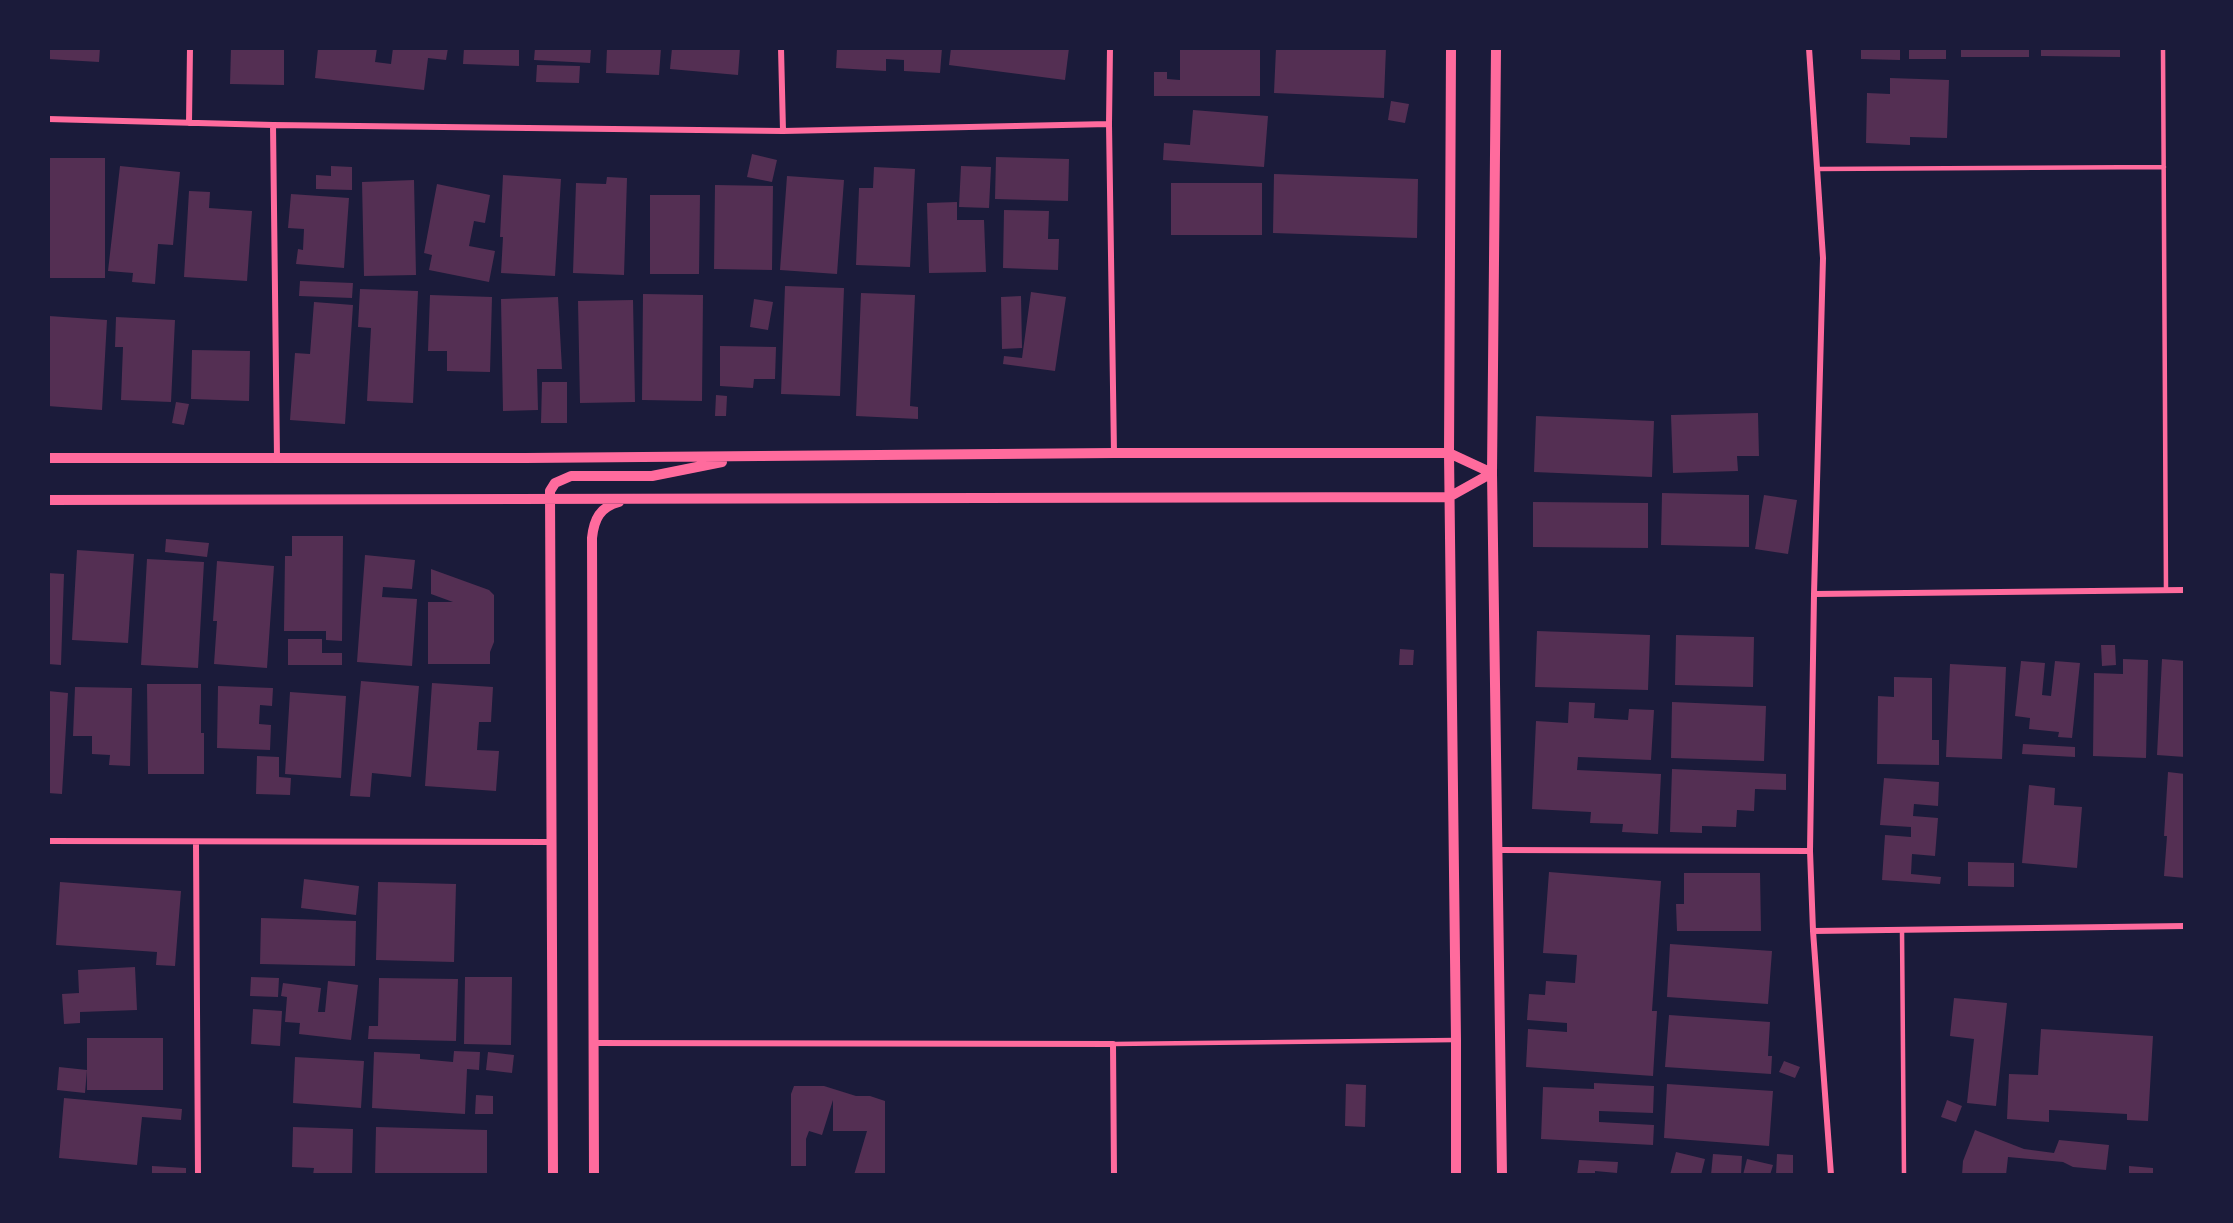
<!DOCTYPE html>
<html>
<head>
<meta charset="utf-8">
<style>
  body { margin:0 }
  #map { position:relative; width:2233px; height:1223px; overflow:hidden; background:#1b1b3a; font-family:"DejaVu Sans",sans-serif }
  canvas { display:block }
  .frame { position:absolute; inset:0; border:50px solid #1b1b3a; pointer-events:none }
</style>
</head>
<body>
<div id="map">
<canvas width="2233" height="1223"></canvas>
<div class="frame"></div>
</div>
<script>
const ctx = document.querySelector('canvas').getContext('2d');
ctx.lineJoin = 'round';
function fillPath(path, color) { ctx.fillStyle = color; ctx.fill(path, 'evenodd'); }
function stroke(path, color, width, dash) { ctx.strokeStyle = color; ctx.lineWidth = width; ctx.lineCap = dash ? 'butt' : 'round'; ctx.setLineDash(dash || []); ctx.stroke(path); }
fillPath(new Path2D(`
  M48 48H100L99 62 48 59Z
  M231 48H284V85L230 84Z
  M318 48H377L375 62 391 64 393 48H448L446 60 428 58 424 90 315 78Z
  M464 48H519V66L463 64Z
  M535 48H591L590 63 534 60Z
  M607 48H661L659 75 606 73Z
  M672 48H740L738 75 670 69Z
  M837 48H942L940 73 904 71V60L886 59V71L836 68Z
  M951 48H1069L1065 80 949 65Z
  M1180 48H1260V96H1154V72H1167V79L1180 80Z
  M1276 48H1386L1384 98 1274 93Z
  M1861 48H1900V60L1861 59Z
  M1909 48H1946V59H1909Z
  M1961 48H2029V57H1961Z
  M2041 48H2120V57L2041 56Z
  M537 65 580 66 579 83 536 82Z
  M1890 78 1949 80 1947 138 1910 137V145L1866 143 1867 93 1890 94Z
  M1391 101 1409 104 1405 123 1388 120Z
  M1193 110 1268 116 1264 167 1163 160 1164 143 1190 145Z
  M752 154 777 160 772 182 747 177Z
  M996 157 1069 159 1068 201 995 199Z
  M48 158H105V278H48Z
  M120 166 180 172 173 245 158 244 155 284 132 282 133 273 108 271Z
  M331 166 352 167V190L316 189V175L331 176Z
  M961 166 991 167 989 208 959 207Z
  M874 167 915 169 910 267 856 265 859 188H873Z
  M1274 174 1418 179 1417 238 1273 233Z
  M503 175 561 179 555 276 501 273 503 237H500Z
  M787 176 844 180 837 274 780 270Z
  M607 177 627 178 624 275 573 273 576 183 606 184Z
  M414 180 416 275 364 276 362 182Z
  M1171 183H1262V235H1171Z
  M437 184 490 195 485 223 474 221 469 246 495 251 489 282 429 270 432 255 424 253Z
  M715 185 773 186 772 270 714 269Z
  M189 191 210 192 209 208 252 211 247 281 184 277Z
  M291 194 349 198 344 268 296 264 298 249 303 250 304 229 288 228Z
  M650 195H700L699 274H650Z
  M957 202V220H984L986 272 929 273 927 203Z
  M1004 210 1049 211 1048 239H1059L1058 270 1003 268Z
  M300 281 353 283 352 298 299 296Z
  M785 286 844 288 840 396 781 394Z
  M360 289 418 291 413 403 367 401 371 328 358 327Z
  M1031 292 1066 297 1055 371 1003 364 1004 356 1022 358Z
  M861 293 915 295 910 406 918 407V419L856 416Z
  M643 294 703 295 702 401 642 400Z
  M430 295 492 297 490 372 447 371V351H428Z
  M1021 296 1022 348 1002 349 1001 297Z
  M558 297 562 369H537L538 410 503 411 501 299Z
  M754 299 773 302 768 330 750 327Z
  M633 300 635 402 580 403 578 301Z
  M314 302 353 305 345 424 290 420 295 353 310 354Z
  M49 316 107 320 102 410 48 406Z
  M116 317 175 320 171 402 121 400 123 347H115Z
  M720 346 776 347 775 379H754L753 388 720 386Z
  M192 350 250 351 249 401 191 399Z
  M542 382H567V423H541Z
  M716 395 727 396 726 416H715Z
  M176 402 189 404 184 425 172 423Z
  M1758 413 1759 456H1737L1738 471 1673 473 1671 415Z
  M1536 416 1654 421 1652 477 1534 472Z
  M1662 493 1749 495V547L1661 545Z
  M1764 495 1797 500 1788 554 1755 549Z
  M1533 502 1648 503V548L1533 547Z
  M292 536H343L342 641 326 640V631H284L285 556H292Z
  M166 539 209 543 207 557 165 552Z
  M77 550 134 554 128 643 72 640Z
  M365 555 415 560 412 589 383 587 382 597 417 599 412 666 357 662Z
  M147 559 204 562 198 668 141 665Z
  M217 561 274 566 267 668 214 664 217 621H213Z
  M431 569 489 590 494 595V642L490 652V664H428V602H453L431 594Z
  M48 573 64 574 61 665 48 664Z
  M1537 631 1650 635 1648 690 1535 687Z
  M1676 635 1754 637 1753 687 1675 685Z
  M288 639H322V653H342V665H288Z
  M2101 645H2115L2116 665 2102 666Z
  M1400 649 1414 650 1413 665H1399Z
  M2123 659 2148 660 2146 758 2093 756 2094 673 2123 674Z
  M2162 659 2185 661V757L2157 755Z
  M2021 661 2045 663 2042 695 2051 696 2055 661 2080 663 2072 738 2058 737 2059 732 2029 729 2030 718 2015 716Z
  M1950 664 2006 667 2002 759 1946 757Z
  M1894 677 1932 678V740H1939V765L1877 764 1878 696 1894 697Z
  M361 681 419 686 411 777 372 773 370 797 350 796Z
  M432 683 493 687 491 722H479L477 750 499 751 496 791 425 786Z
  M147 684H201V733H204V774H148Z
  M218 686 273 688 272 706 260 705 259 724 271 725 270 750 217 748Z
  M75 687 132 688 130 766 109 765 110 755 92 754V736H73Z
  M48 691 68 693 62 794 48 793Z
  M290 692 346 696 341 778 285 774Z
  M1569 702 1595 703 1594 718 1628 720 1629 709 1654 710 1651 760 1578 757 1577 770 1661 774 1658 834 1622 832 1623 824 1590 823 1591 812 1532 809 1536 721 1568 723Z
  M1672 702 1766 706 1764 761 1671 758Z
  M2023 744 2075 747V757L2022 754Z
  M257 756 279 757V777L291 778 290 795 256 794Z
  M1672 769 1786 774V790L1755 789 1754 811 1737 810 1736 827 1702 826V833L1670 832Z
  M2168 772 2185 774V878L2164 876 2167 836H2164Z
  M1884 778 1939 782 1938 806 1914 804 1913 816 1938 818 1935 856 1912 854 1911 874 1941 877 1940 884 1882 880 1885 835 1911 837V827L1880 825Z
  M2029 785 2055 788 2054 805 2082 807 2077 868 2022 863Z
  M1968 862 2014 863V887L1968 886Z
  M1549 872 1661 881 1652 1011H1657L1653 1076 1526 1067 1528 1029 1567 1032V1023L1527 1020 1529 994 1545 995 1546 981 1575 983 1577 955 1543 953Z
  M1684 873H1760L1761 931H1677L1676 904H1684Z
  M304 879 359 886 356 915 301 908Z
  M60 882 181 891 175 966 156 965 157 952 56 945Z
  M378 882 456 884 454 962 376 960Z
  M261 918 356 921 355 966 260 964Z
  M1670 944 1772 951 1768 1004 1667 997Z
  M135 967 137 1010 80 1012V1023L64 1024 62 994 79 993 78 970Z
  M251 977 279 978 278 997 250 996Z
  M465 977H512L511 1045 464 1044Z
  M379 978 458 979 456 1041 368 1039 369 1026H378Z
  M328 981 358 985 351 1040 299 1034 300 1023 285 1022 287 997 281 996 283 983 321 988 318 1012H325Z
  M1954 998 2007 1003 1996 1106 1967 1103 1974 1039 1950 1036Z
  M253 1009 282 1011 280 1046 251 1044Z
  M1669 1015 1770 1022 1768 1056H1772L1771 1074 1665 1067Z
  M2041 1029 2153 1036 2148 1121 2127 1120V1114L2049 1110V1122L2007 1119 2009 1074 2038 1075Z
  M87 1038H163V1090H87Z
  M454 1051 480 1052 479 1070 467 1069 465 1114 372 1108 374 1052 420 1054V1059L453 1062Z
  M488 1052 514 1055 512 1073 486 1070Z
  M295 1057 364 1061 361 1108 293 1103Z
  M1784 1061 1800 1067 1795 1078 1779 1072Z
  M59 1067 87 1070 85 1093 57 1090Z
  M1594 1083 1654 1086 1653 1113 1599 1111V1122L1654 1125 1653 1145 1541 1139 1543 1087 1594 1089Z
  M1346 1084 1366 1085 1365 1127 1345 1126Z
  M1667 1084 1773 1091 1769 1146 1664 1138Z
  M794 1086H824L856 1096H870L885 1101V1175H854L867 1131H833V1100L822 1135 809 1131 806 1139V1166H791V1094Z
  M476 1095 493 1096V1114H475Z
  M64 1098 182 1109 181 1120 142 1117 137 1165 59 1158Z
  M1947 1100 1962 1106 1956 1122 1941 1117Z
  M293 1127 353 1129 352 1175H313L314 1168 292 1167Z
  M376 1127 487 1130V1175H375Z
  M1975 1130 2024 1149 2054 1153 2059 1140 2109 1145 2106 1170 2073 1167 2063 1162 2008 1157 2006 1175H1962L1963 1161Z
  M1676 1152 1705 1159 1701 1175H1670Z
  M1713 1154 1742 1156 1741 1175H1711Z
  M1777 1154 1793 1155V1175H1776Z
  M1747 1159 1773 1165 1770 1175H1743Z
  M1579 1160 1618 1162 1617 1173 1595 1171V1175H1577Z
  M152 1166 186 1168V1175H152Z
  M2129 1166 2153 1168V1175H2129Z`), '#542f53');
stroke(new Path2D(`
  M2163 48 2166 590
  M1817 169 2164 167
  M1902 930 1904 1175
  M1113 1044 1455 1040`), '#ff6b9d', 4.5);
stroke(new Path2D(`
  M781 48 783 131
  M1110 48 1109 124 1114 453
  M1809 48 1823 258 1814 594 1810 851 1813 931 1831 1175
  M48 119 273 125 783 131 1109 124
  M189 123 190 48
  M273 125 277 458
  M1814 594 2185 590
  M48 841 551 842
  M196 843 198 1175
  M1498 850 1810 851
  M1813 931 2185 926
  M594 1043 1113 1044 1114 1175`), '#ff6b9d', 6);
stroke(new Path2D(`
  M1451 48 1449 453 1456 1040V1175
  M1496 48 1492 473 1502 1175
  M48 458H525L1114 453H1449L1492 473
  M48 500 1449 497 1492 473
  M553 1175 550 491 555 483 571 476H652L722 462
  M594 1175 592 538C594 519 600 507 619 502`), '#ff6b9d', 10);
</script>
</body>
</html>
